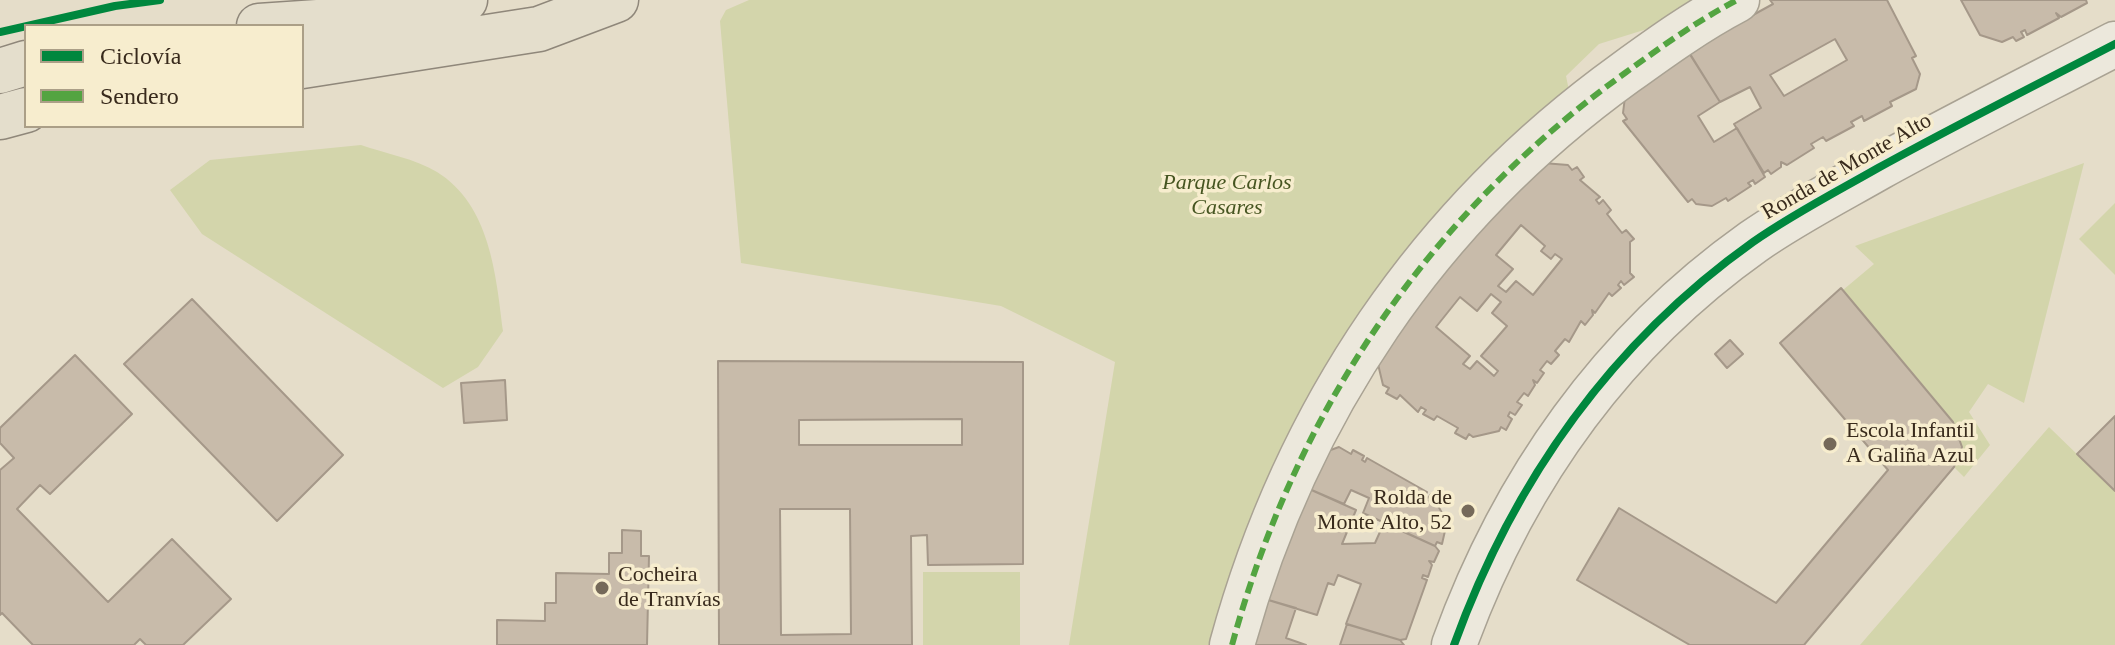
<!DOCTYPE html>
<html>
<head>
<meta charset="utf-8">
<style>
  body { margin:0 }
  #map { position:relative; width:2115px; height:645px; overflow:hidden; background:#e5ddc9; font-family:Georgia,serif }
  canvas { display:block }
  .legend { position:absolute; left:24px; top:24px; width:280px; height:104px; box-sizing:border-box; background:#f7edce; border:2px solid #ab9f87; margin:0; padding:10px 14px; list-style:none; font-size:24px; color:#382a1c }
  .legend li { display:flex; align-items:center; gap:16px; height:40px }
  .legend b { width:40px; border:2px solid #ab9f87 }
</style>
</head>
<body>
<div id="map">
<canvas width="2115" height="645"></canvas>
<ul class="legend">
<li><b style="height:10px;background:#00873e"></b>Ciclovía</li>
<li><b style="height:10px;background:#53a441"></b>Sendero</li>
</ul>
</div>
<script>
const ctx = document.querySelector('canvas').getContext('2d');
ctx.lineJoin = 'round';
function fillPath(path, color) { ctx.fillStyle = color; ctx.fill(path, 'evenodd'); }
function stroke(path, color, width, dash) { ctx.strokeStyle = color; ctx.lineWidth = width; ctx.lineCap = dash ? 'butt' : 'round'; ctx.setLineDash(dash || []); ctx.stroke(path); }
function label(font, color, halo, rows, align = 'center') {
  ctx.font = font + ' Georgia,serif'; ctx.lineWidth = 7; ctx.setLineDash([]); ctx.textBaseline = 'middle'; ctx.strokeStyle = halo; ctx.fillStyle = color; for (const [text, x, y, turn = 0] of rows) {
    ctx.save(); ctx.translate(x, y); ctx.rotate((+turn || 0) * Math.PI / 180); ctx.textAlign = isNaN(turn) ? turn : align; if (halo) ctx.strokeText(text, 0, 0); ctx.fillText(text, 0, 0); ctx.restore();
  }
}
fillPath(new Path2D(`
  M749 0H1700L1647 29 1599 44 1566 76 1573 110 1418 270 1232 645H1069L1115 362 1001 306 741 263 720 21 726 10Z
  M361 145C384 153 416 159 437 172 490 205 496 274 503 331L478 367 443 388 202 234 170 190 210 160Z
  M2084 163 2024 403 1988 384 1969 412 1990 445 1964 477 1954 467 1962 447 1956 426 1843 290 1874 264 1855 246Z
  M2115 203V275L2079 239Z
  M2049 427 2115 491V645H1860Z
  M923 572H1020V645H923Z`), '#d3d5ab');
const building = new Path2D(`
  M1770 0H1887L1916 56 1912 58 1920 74 1916 89 1890 102 1892 106 1864 121 1862 116 1851 122 1854 126 1826 141 1823 137 1811 144 1814 148 1787 165 1781 162V167L1771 174 1768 170 1764 173 1734 124 1761 108 1750 87 1720 102 1687 49 1751 11 1753 15 1773 4ZM1835 39 1847 60 1784 96 1770 75Z
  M1961 0H2086L2087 3 2061 17 2056 13 2059 18 2027 35 2025 30 2021 32 2024 37 2016 41 2013 37 2002 42 1980 35Z
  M1689 53 1720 102 1698 116 1714 142 1737 128 1765 177 1755 184 1753 180 1748 183 1751 186 1728 201 1726 198 1712 206 1696 204 1692 199 1688 202 1623 121 1627 119 1623 113 1625 97Z
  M1543 163 1568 165 1572 170 1577 167 1584 177 1580 180 1600 197 1596 200 1599 204 1603 200 1611 210 1607 214 1622 233 1626 230 1634 239 1630 242V273L1634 277 1624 285 1621 281 1618 285 1621 288 1612 296 1609 293 1595 313 1592 310 1593 315 1585 325 1581 321 1569 342 1565 339 1555 351 1559 355 1551 364 1547 361 1540 370 1544 373 1537 383 1533 380 1535 385 1528 396 1524 393 1517 402 1522 405 1515 415 1510 412 1508 416 1512 419 1506 430 1501 427 1499 431 1473 437 1469 434 1466 439 1455 433 1458 428 1437 416 1434 420 1423 414 1426 410 1421 407 1418 412 1400 395 1397 399 1386 393 1389 388 1383 385 1377 360 1493 209ZM1521 225 1545 246 1541 251 1551 259 1555 254 1562 259 1533 295 1516 281 1506 292 1498 286 1513 269 1496 255ZM1491 294 1501 302 1492 313 1507 326 1481 356 1498 371 1494 376 1477 361 1470 369 1463 364 1470 356 1436 327 1460 297 1477 311Z
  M1841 288 1953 422 1962 447 1954 467 1804 645H1690L1577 580 1619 508 1776 603 1888 470 1780 343Z
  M192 299 343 455 277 521 124 364Z
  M1730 340 1743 354 1727 368 1715 354Z
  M75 355 132 414 50 494 40 485 17 509 108 602 172 539 231 599 183 645H146L140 639 134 645H33L2 613 0 615V470L14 458 0 443V428Z
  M718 361 1023 362V564L928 565 927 535 911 536 912 645H719ZM962 419V445H799V420ZM780 509H850L851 634 781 635Z
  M505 380 507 420 464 423 461 383Z
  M2115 416V491L2077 454Z
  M1339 447 1351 454 1353 450 1364 456 1362 460 1365 462 1367 458 1427 492 1425 496 1428 498 1431 494 1440 499 1437 504 1447 522 1442 544 1437 542 1435 546 1363 513 1369 498 1351 490 1344 504 1307 488 1325 452Z
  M1307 488 1356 510 1342 544 1375 543 1384 523 1435 546 1439 551 1434 562 1429 561 1432 565 1428 577 1423 575 1422 578 1427 580 1406 639 1400 640 1346 624 1361 584 1338 575 1334 585 1328 583 1317 615 1265 599Z
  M622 530 641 531V556H649L647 645H497V620L545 621V603H556V573L609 574V553H622Z
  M1265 599 1296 608 1286 638 1306 645H1247Z
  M1347 624 1400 640 1404 645H1340Z`);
fillPath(building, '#c8bbaa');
stroke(building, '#a59889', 2);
const minor = new Path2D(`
  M1232 645C1296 411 1428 215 1625 73 1661 47 1697 21 1737 0
  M1454 645C1513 482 1611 343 1753 242 1793 214 1836 192 1878 168 1956 125 2036 85 2115 44`);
const major = new Path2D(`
  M259 26 346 20 465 0
  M302 66 539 29 616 0
  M0 71 26 63
  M0 117 26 110`);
stroke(minor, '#a9a293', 47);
stroke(major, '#8f877a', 47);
stroke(minor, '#ece8dc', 44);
stroke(major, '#e4decc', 44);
stroke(new Path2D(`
  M1232 645C1296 411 1428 215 1625 73 1661 47 1697 21 1737 0`), '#53a441', 6, [12, 6]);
stroke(new Path2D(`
  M0 32 115 6 160 0
  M1454 645C1513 482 1611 343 1753 242 1793 214 1836 192 1878 168 1956 125 2036 85 2115 44`), '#00873e', 8);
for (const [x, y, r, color] of [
  [1830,444,8,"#756959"],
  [1468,511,8,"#756959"],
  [602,588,8,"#756959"]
]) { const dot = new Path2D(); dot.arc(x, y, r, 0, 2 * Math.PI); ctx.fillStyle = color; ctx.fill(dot); stroke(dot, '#f7edce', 3); }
label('22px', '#382a1c', '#f7edce', [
  ["Ronda de Monte Alto",1847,167,-30]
]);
label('italic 22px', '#465521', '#f7edce', [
  ["Parque Carlos",1227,183],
  ["Casares",1227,208]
]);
label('22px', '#382a1c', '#f7edce', [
  ["Escola Infantil",1846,431],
  ["A Galiña Azul",1846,456],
  ["Rolda de",1452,498,"right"],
  ["Monte Alto, 52",1452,523,"right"],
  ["Cocheira",618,575],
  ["de Tranvías",618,600]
], 'left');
</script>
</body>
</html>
